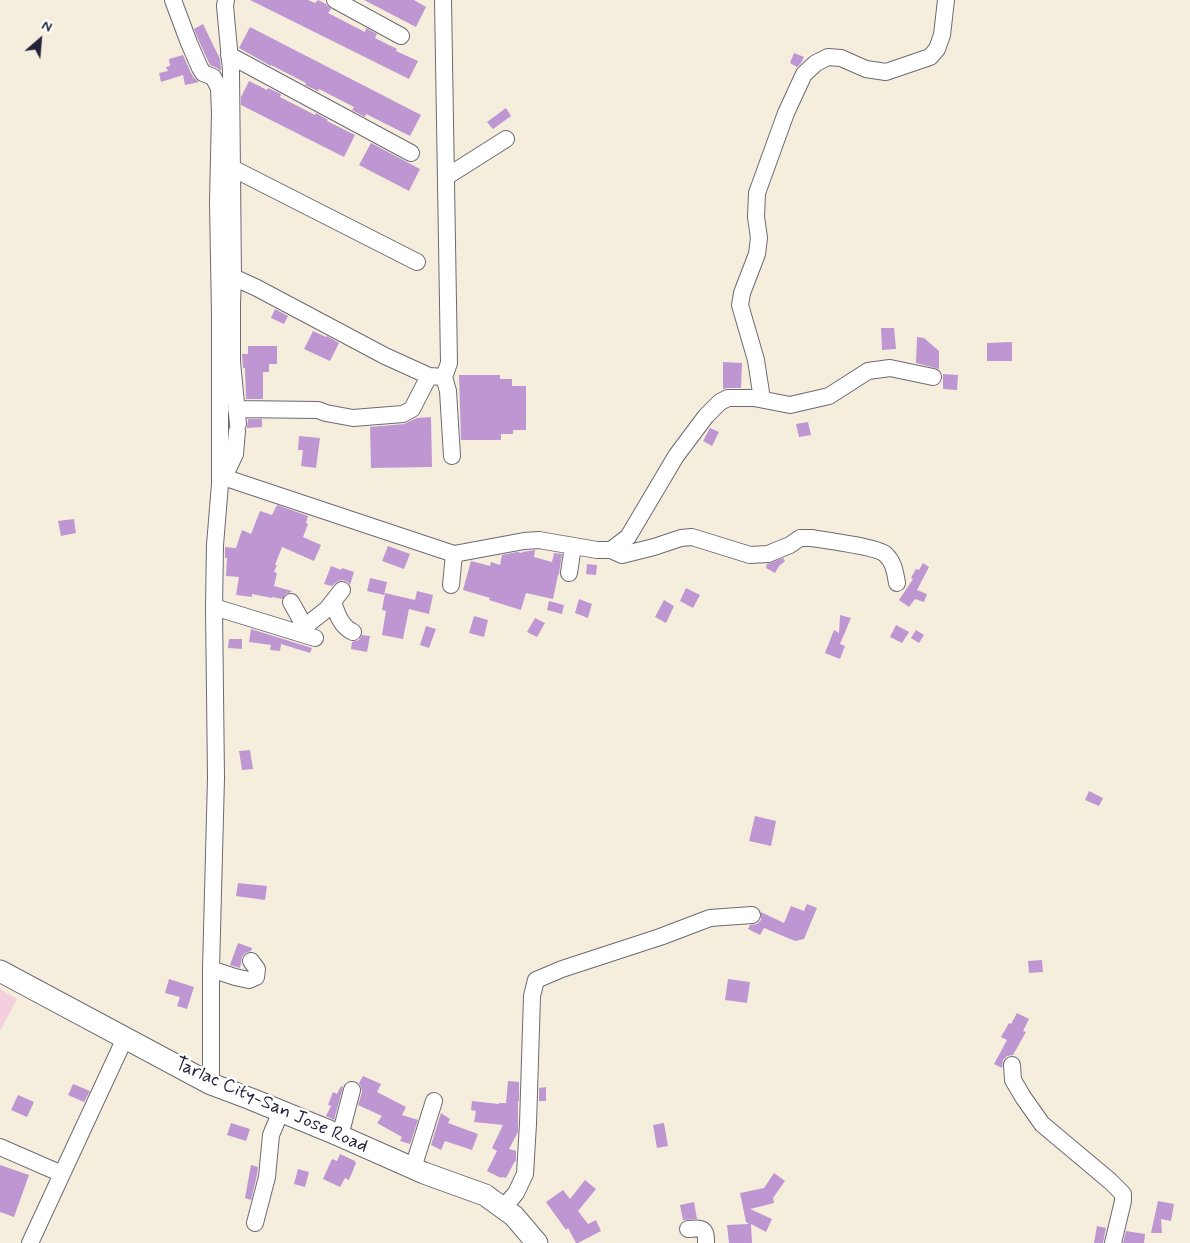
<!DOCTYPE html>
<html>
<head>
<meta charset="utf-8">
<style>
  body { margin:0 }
  #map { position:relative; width:1190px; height:1243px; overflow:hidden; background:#f6eedd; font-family:Mynerve,sans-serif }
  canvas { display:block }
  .north { position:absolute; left:15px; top:15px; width:50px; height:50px; -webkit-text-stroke:4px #fff; paint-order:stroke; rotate:27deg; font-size:14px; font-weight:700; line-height:20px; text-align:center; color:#22223b }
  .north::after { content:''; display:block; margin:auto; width:18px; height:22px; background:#22223b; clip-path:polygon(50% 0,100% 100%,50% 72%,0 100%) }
</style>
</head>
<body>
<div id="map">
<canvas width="1190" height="1243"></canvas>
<div class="north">N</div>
</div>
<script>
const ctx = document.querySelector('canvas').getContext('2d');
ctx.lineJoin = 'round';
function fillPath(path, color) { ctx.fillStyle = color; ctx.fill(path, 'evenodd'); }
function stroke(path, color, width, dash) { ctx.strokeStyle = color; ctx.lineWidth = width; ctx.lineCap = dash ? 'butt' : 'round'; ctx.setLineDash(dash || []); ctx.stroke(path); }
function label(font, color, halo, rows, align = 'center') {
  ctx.font = font + ' Mynerve,sans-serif'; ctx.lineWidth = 5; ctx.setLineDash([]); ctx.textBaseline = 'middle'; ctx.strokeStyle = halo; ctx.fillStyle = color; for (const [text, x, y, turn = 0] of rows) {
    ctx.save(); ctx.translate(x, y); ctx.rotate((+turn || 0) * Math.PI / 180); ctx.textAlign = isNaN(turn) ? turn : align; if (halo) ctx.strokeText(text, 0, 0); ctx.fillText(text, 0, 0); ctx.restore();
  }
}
fillPath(new Path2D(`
  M0 989 17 999 0 1031Z`), '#f4cfdd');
fillPath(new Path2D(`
  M250 0H308L315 3 318 0 326 4 331 9 328 13 365 32 366 28 377 34 375 38 397 49 396 51 418 61 409 79Z
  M364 0H414L426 7 416 27Z
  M203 24 220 59 221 71 217 68 210 65 198 39 194 29Z
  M250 27 421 115 410 136 366 114 365 117 352 110 354 107 319 89 318 91 305 85 306 83 271 65V66L239 48Z
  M794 53 804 57 801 63 797 67 790 63Z
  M183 55 191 73 194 78 199 82 185 85 183 75 161 82 159 73 168 71 166 67 170 66 169 59Z
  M249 81 267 90 268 88 281 94 280 97 315 115 316 113 328 120 327 121 355 135 344 157 241 105V97Z
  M506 108 511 116 493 129 487 122Z
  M371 143 420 169 409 191 359 165Z
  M275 309 288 316 284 324 271 318Z
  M881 328H894L896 349 882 350Z
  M313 331 326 337 327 336 339 343 330 361 304 349Z
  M917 337 924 338 939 351V369L916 363Z
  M1012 342V361H987V343Z
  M248 346H277V364H269V372H263V399H246L245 368H243L242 354H248Z
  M723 362 742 363 741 388H728L723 389Z
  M943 374 958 375 957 390 943 389Z
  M459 375H500V379H512V386H526V430H513V434H501V440H461Z
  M431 417 432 467 371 468 370 427 404 424 417 418Z
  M248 419H262V427L247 428Z
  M808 422 811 435 799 437 796 424Z
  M710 428 719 432 712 446 703 441Z
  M299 436 320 438 316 468 301 466 303 450H298Z
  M277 505 308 516 306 523 308 524 303 537 321 545 314 561 282 547 275 565H277L274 572 277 573 274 586 292 591 291 592 286 594 282 599 272 597V598L252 594V597L236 595 239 577 226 576 227 558H225V547L236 548 242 530 251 534 260 511 272 515Z
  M74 519 76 533 61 536 58 521Z
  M388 546 410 554 404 569 382 561Z
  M535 550 534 557 552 562 554 553 562 554 559 574 558 575 553 599 526 593 521 610 489 600 490 598 463 590 471 561 490 566 491 562 500 565 502 555 517 552 522 553V552Z
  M783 558 785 561 779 566 775 573 766 568 767 564Z
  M923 563 929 567 917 590 927 594 924 602 915 599 909 607 899 600 913 579 911 578 916 569 919 570Z
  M587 564 597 565 596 575 586 574Z
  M331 566 341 570 342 568 354 572 350 585 348 582 343 580 338 581 332 586 324 584Z
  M370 578 387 582 384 595 367 591Z
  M686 588 700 595 693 608 680 601Z
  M417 591 433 595 429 614 409 609 403 639 382 635 386 611 382 610 385 593 415 600Z
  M579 599 592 604 588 618 575 613Z
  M664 600 674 606 666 623 655 617Z
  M549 601 564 605 562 614 547 610Z
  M840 615 851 618 840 644 845 646 840 659 825 653 834 630 839 633Z
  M474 616 488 620 484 637 469 633Z
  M535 618 545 623 537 637 527 632Z
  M896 625 909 632 902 643 890 637Z
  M426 626 436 629 429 648 420 645Z
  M251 629 312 648 310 653 281 644 280 651 270 650 271 645 249 642Z
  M916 630 924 635 919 643 911 638Z
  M362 635 370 636 367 652 351 649 352 642 359 640Z
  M229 639H242V649L228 648Z
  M250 750 253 769 242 770 239 751Z
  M1089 791 1103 798 1099 806 1085 800Z
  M755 816 776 821 771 846 749 841Z
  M238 883 267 886 265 900 236 896Z
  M807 904 817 908 804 939 795 941 764 928 760 935 748 929 750 925 757 924 761 920V912L784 923 791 906 804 911Z
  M238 943 252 948 251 951 245 953 242 957 241 963 240 968 230 965Z
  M1042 960 1043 972 1029 973 1028 961Z
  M169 979 194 987 187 1009 177 1006 180 997 165 993Z
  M728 979 750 982 747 1003 725 1000Z
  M1017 1013 1029 1019 1023 1031 1026 1032 1013 1055 1007 1056 1003 1060 1002 1068 994 1064 1007 1040 1001 1037 1009 1023 1011 1024Z
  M363 1076 381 1084 377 1092 406 1107 402 1115 418 1120 410 1144 400 1141 402 1137 377 1123 382 1116 358 1105 362 1092 361 1087 359 1083Z
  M508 1081 519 1082V1101H518V1132L509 1149 516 1151V1162L515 1161 506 1178 502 1177 501 1178 487 1171 497 1151 492 1148 503 1125 474 1122 476 1111 471 1110 472 1101 499 1104V1103H506Z
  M73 1084 90 1091 84 1102 68 1095Z
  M341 1086 343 1087 334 1120 326 1116 331 1106 328 1105 333 1092 337 1094Z
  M546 1087V1101H539V1088Z
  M18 1095 34 1102 27 1117 11 1110Z
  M441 1113 450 1119 448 1123 478 1134 472 1150 445 1141 441 1150 431 1145Z
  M231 1123 250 1129 246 1141 227 1135Z
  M664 1123 668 1146 657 1148 653 1125Z
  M340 1154 355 1161V1162L356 1163 349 1180 345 1178 340 1187 323 1179 332 1159 337 1161Z
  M0 1165 29 1175 14 1217 0 1212Z
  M251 1165 258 1167 257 1175 251 1200 245 1198Z
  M298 1169 309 1172 305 1187 294 1184Z
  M774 1173 785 1181 773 1198 774 1203 750 1209 772 1219 766 1232 751 1224 752 1243H729L727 1225 749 1224 746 1222 740 1193 764 1188Z
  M585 1180 596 1189 578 1211 588 1224 596 1220 601 1231 578 1243H576L568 1228 566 1230 546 1202 563 1190 570 1199Z
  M1158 1201 1174 1204 1171 1221 1161 1219 1162 1233H1151Z
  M694 1202 697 1219 683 1220 680 1205Z
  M1097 1226 1106 1228 1103 1243H1094Z
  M1126 1231 1145 1234 1144 1243H1123Z`), '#be96d2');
const minor = new Path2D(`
  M173 0 189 43 200 68 203 73 213 77 219 88 220 113 218 202 220 315V484L215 545 214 607 216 778 211 969V1084
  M226 0 225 6 231 71 233 277
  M335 0 401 36
  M229 55 411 153
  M232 168 417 262
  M446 177 506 139
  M444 377 448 391 452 456
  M762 399 756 360 740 305 742 293 757 254 759 238 756 217 757 193 786 113 804 74 816 63 828 57 841 58 866 69 886 72 930 57 937 49 942 35 946 0
  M236 409 318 410 326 413 353 418 403 414 412 409 429 376
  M238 424 232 362V304L233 277 257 288 385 356 429 376 444 377 449 363 443 0
  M220 476 454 554 524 541 539 540 597 550H611L628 537 676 456 706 416 720 402 728 398H754L790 405 829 396 868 371 890 368 933 377
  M224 477 235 454 237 431
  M611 550 622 555 654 547 681 538 692 537 750 555 768 554 790 545 800 538H811C824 540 877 547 885 554 894 562 895 572 897 583
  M569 573 573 546
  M451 585 454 554
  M291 602 305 627
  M333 602C337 614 341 627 353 632
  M214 607 315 638
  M298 632 327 609 342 590
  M211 969 235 977 249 980 256 977 257 969 251 961
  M1012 1065 1013 1080 1023 1097 1042 1124 1110 1181 1123 1194V1201L1113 1243
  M340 1136 352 1090
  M0 1147 62 1174
  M413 1168 434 1101
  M503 1208 516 1193 525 1174 528 1124 532 996 536 980 562 969 660 937 710 918 752 915
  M255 1223 267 1177 271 1135 281 1111
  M688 1229C701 1228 707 1227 706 1243
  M30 1243 125 1038`);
const major = new Path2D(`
  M0 971 211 1084 251 1099 329 1131 424 1173 485 1195 514 1216 537 1243`);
stroke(minor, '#6c6974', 18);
stroke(major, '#6c6974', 23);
stroke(minor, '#fff', 16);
stroke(major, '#fff', 21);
label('19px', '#22223b', '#fff', [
  ["Tarlac City-San Jose Road",271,1106,24]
]);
</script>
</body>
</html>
